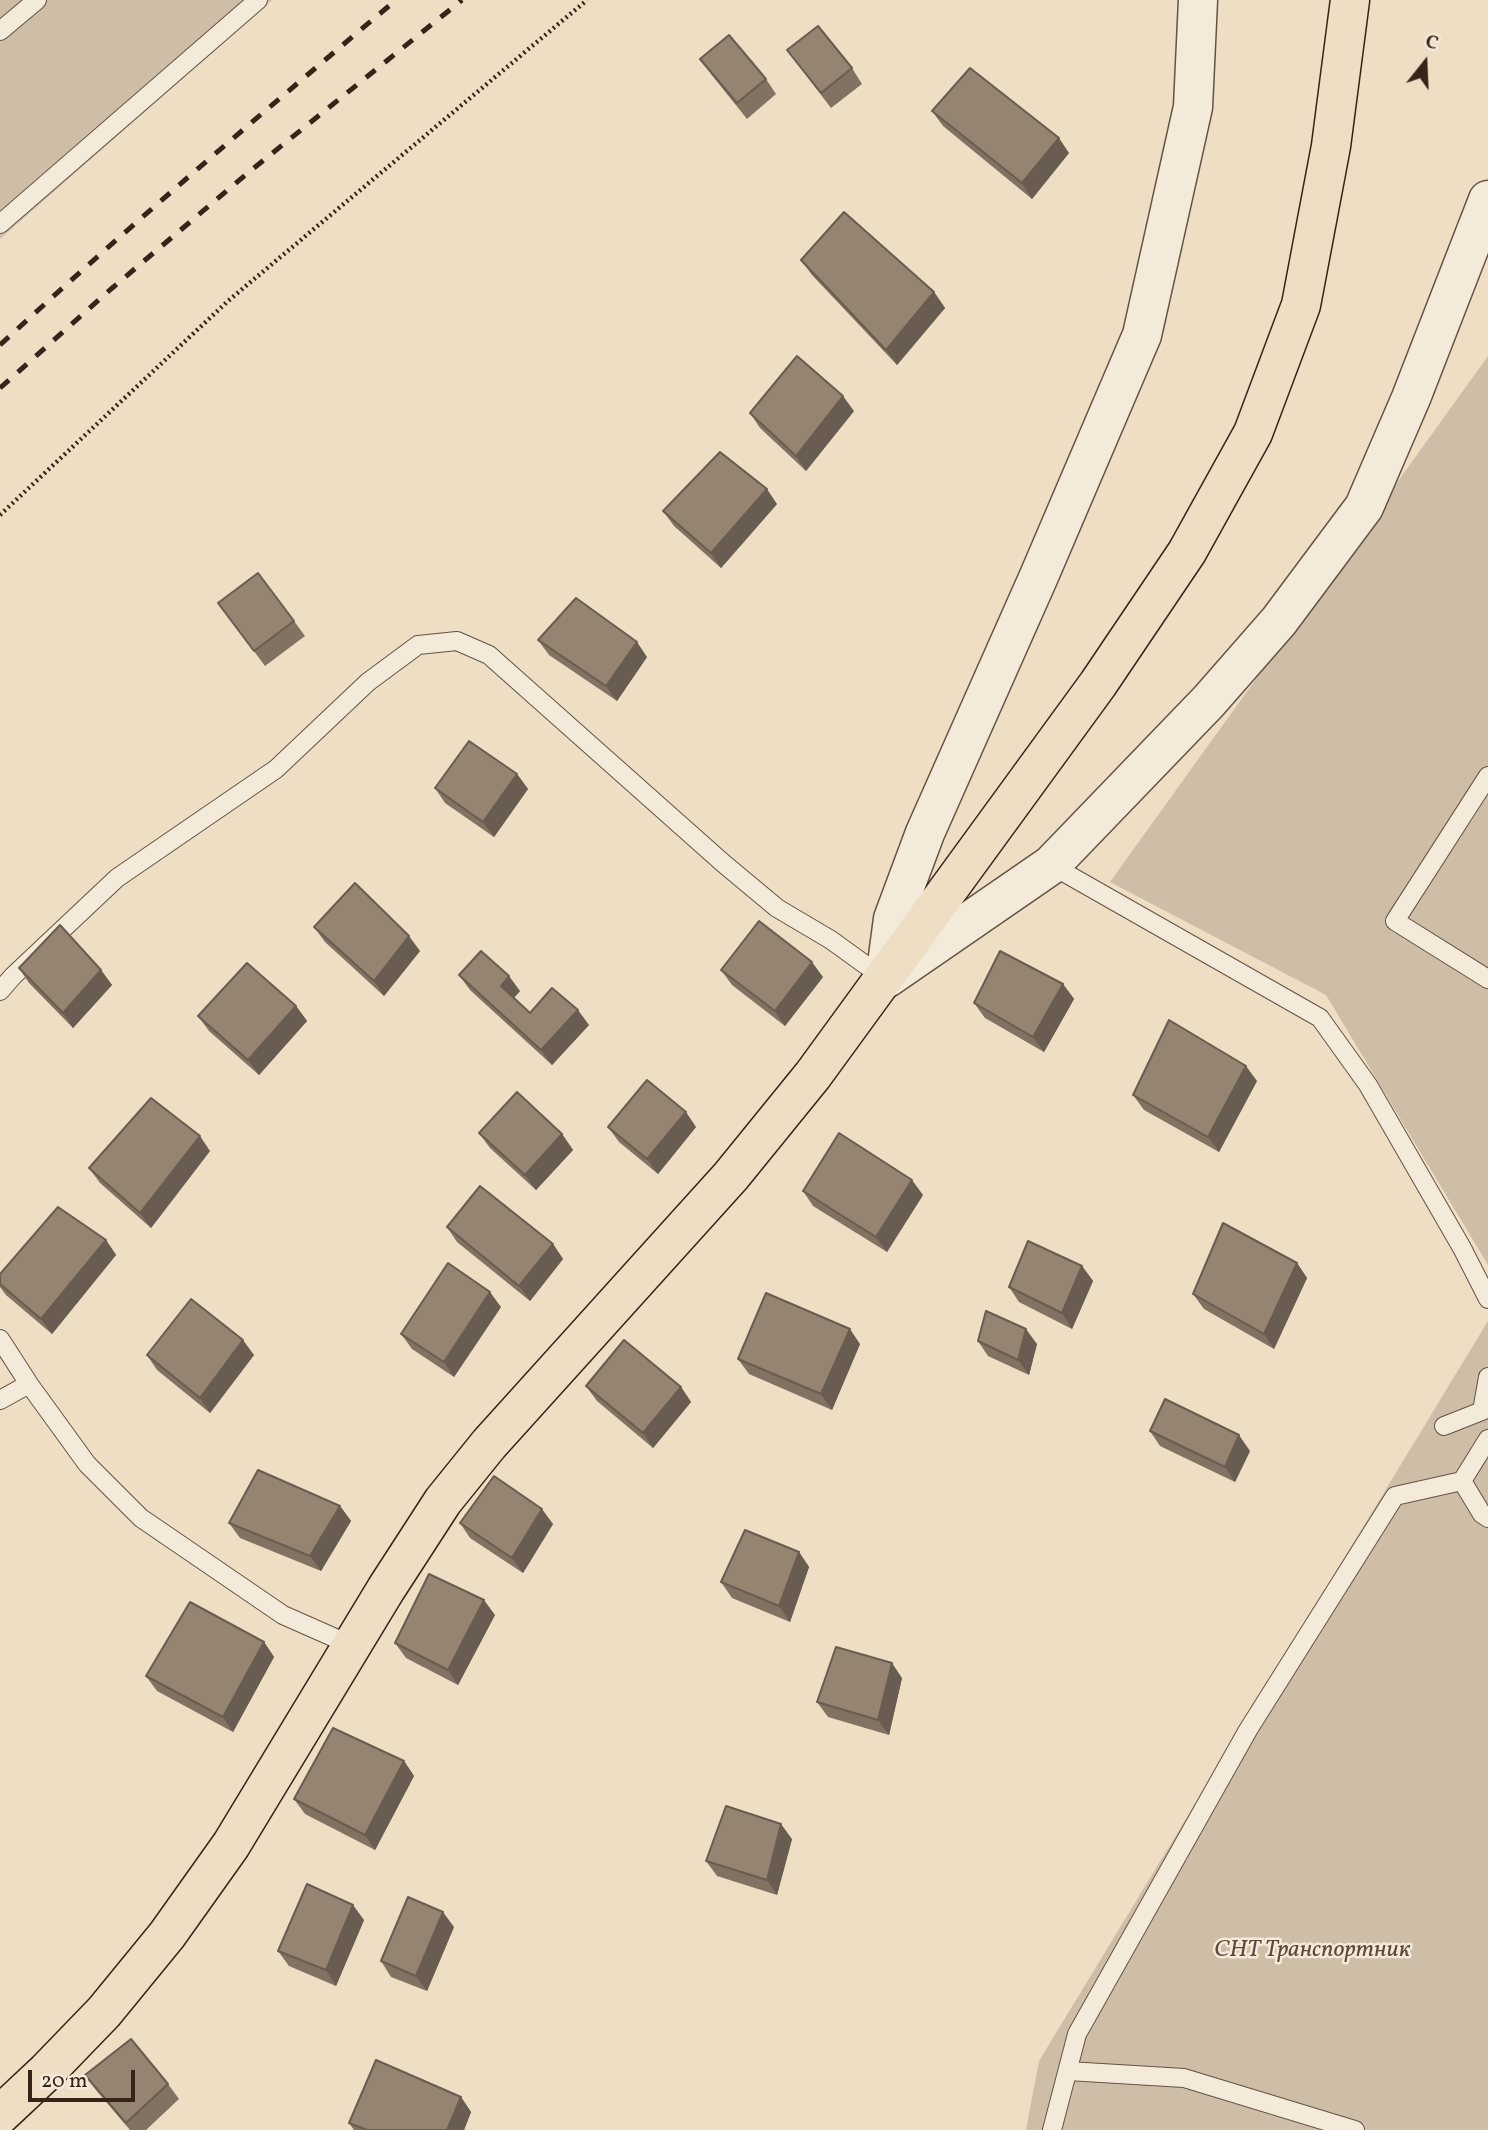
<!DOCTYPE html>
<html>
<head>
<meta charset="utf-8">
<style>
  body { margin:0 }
  #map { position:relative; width:1488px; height:2130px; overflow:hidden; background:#eddec4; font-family:Vollkorn,serif }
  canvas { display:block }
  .north { position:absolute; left:1390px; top:28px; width:70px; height:70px; -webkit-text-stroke:5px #f3ead9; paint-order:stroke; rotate:18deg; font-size:19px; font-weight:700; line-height:28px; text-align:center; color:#382319 }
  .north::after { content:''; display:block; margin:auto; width:24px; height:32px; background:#382319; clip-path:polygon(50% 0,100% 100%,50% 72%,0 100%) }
  .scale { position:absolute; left:28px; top:2070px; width:107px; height:32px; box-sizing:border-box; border:4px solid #382319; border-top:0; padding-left:9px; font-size:21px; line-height:24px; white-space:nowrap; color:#382319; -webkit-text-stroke:5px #f3ead9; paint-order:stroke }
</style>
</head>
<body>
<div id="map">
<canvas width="1488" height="2130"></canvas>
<div class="north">С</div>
<div class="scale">20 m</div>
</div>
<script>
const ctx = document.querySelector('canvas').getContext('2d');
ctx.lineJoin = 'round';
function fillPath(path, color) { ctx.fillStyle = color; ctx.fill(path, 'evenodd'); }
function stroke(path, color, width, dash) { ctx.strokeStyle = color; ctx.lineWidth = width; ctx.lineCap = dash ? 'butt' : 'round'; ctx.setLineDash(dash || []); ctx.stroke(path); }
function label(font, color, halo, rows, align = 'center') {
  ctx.font = font + ' Vollkorn,serif'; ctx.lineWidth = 5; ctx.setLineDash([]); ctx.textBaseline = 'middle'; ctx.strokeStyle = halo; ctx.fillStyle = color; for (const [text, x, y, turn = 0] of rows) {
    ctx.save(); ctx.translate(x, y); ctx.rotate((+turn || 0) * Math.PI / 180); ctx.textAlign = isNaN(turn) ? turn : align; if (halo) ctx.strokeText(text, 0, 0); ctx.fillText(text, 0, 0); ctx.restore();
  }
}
fillPath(new Path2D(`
  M0 0H272L0 239Z
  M1488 356V1265L1326 995 1110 882Z
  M1488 1321V2130H1026L1039 2061Z`), '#cebea7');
const service = new Path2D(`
  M0 31 37 0
  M0 224 258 0
  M1488 776 1395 921 1488 979
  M1051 865 1320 1018 1368 1085 1462 1248 1488 1299
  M0 991 13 976 117 878 276 769 368 682 418 645 457 641 489 655 723 863 777 908 831 940 885 979
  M0 1339 29 1384 87 1464 141 1518 283 1615 351 1645
  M0 1400 29 1384
  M1444 1426 1482 1411 1488 1377
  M1462 1481 1482 1514 1488 1518
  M1068 2071 1184 2078 1355 2130
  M1052 2130 1077 2034 1248 1730 1395 1496 1462 1481 1488 1439`);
const tertiary = new Path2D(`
  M887 978 1051 865 1209 701 1279 621 1364 507 1411 398 1488 200
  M885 979 893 919 925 833 1039 576 1142 335 1193 107 1198 0`);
const primary = new Path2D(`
  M0 2115 47 2071 104 2012 167 1935 231 1845 386 1589 443 1501 489 1444 731 1176 813 1075 1098 684 1187 552 1253 433 1301 305 1331 146 1350 0`);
stroke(service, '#655244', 20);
stroke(tertiary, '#655244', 41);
stroke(primary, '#382319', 41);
stroke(new Path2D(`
  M0 515 228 301 587 0`), '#382319', 4.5, [2, 3.5]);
stroke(service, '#f3ead9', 18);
stroke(tertiary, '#f3ead9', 38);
stroke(primary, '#eddec4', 38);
stroke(new Path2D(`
  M0 345C129 226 262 113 396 0
  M0 388 111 289 249 172 462 0`), '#382319', 5, [12, 12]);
fillPath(new Path2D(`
  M787 50 852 68 862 84 831 108Z
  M700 59 766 79 776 94 747 119 711 74Z
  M932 111 1069 153 1032 199 943 126Z
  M801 260 934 292 945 308 897 365 812 275Z
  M854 411 806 471 760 428 750 413Z
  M777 504 721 568 674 526 663 511Z
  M218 603 294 621 305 636 265 666Z
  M538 640 647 657 617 701 549 655Z
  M517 774 528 789 494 837 445 803 435 788Z
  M314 927 420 951 384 996 325 942Z
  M19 968 101 970 112 985 73 1028 29 983Z
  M721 970 823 977 785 1026 732 985Z
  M459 975 520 991 514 998 530 1013 589 1025 552 1065 470 990Z
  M1063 984 1074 999 1044 1052 985 1018 974 1003Z
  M296 1006 307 1021 259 1075 209 1031 198 1016Z
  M1257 1081 1219 1152 1144 1110 1133 1095Z
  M608 1127H696L658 1174 619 1142Z
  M479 1133 562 1134 573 1150 536 1190 490 1148Z
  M210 1151 151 1228 100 1183 89 1168Z
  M803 1191 923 1195 887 1252 813 1206Z
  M447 1227 553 1244 563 1259 530 1301 457 1242Z
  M106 1240 116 1255 52 1334 6 1295 0 1287V1284Z
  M1297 1263 1307 1278 1274 1349 1204 1309 1193 1294Z
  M1082 1266 1093 1281 1072 1329 1019 1302 1009 1287Z
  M501 1307 454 1377 412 1349 401 1334Z
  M978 1341 1037 1344 1029 1375 988 1356Z
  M860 1344 832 1410 749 1374 738 1359Z
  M147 1355H254L210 1413 157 1370Z
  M586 1386 681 1387 691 1402 653 1448 597 1401Z
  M1150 1431 1250 1451 1235 1482 1160 1446Z
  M340 1506 351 1521 321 1571 240 1538 229 1523Z
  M460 1523 553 1524 523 1573 470 1538Z
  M799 1552 809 1567 790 1622 732 1598 721 1582Z
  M495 1615 458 1685 406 1658 395 1643Z
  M264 1642 274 1657 233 1732 157 1691 146 1676Z
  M902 1678 889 1735 828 1717 817 1702Z
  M404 1761 414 1776 375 1850 305 1814 294 1799Z
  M792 1839 777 1895 717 1876 706 1861Z
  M364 1920 336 1986 289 1966 278 1951Z
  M454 1927 427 1991 391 1977 381 1961Z
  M85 2075 168 2084 179 2099 146 2130H130L96 2090Z
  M461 2097 471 2112 464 2130H354L349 2123Z`), '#817262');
fillPath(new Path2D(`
  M1059 138 1069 153 1032 199 1022 183Z
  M934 292 945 308 897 365 886 350Z
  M843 396 854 411 806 471 796 456Z
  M767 489 777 504 721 568 711 553Z
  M637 642 647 657 617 701 606 686Z
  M517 774 528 789 494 837 483 822Z
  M409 936 420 951 384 996 374 981Z
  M812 962 823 977 785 1026 775 1011Z
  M101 970 112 985 73 1028 63 1013Z
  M509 976 520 991 511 1001 501 986Z
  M1063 984 1074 999 1044 1052 1033 1037Z
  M296 1006 307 1021 259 1075 248 1060Z
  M578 1010 589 1025 552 1065 541 1050Z
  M1246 1066 1257 1081 1219 1152 1208 1137Z
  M686 1112 696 1127 658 1174 647 1159Z
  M562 1134 573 1150 536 1190 525 1175Z
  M200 1136 210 1151 151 1228 140 1213Z
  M912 1180 923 1195 887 1252 876 1237Z
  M106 1240 116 1255 52 1334 41 1319Z
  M553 1244 563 1259 530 1301 519 1286Z
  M1297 1263 1307 1278 1274 1349 1264 1334Z
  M1082 1266 1093 1281 1072 1329 1062 1313Z
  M490 1292 501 1307 454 1377 444 1362Z
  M850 1329 860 1344 832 1410 821 1394Z
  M1026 1329 1037 1344 1029 1375 1018 1360Z
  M243 1340 254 1355 210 1413 200 1398Z
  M681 1387 691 1402 653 1448 643 1433Z
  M1239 1435 1250 1451 1235 1482 1225 1467Z
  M340 1506 351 1521 321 1571 310 1556Z
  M542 1509 553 1524 523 1573 512 1558Z
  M799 1552 809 1567 790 1622 779 1606Z
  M484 1600 495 1615 458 1685 448 1670Z
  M264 1642 274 1657 233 1732 223 1717Z
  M892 1663 902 1678 889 1735 878 1720Z
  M404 1761 414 1776 375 1850 365 1835Z
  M781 1824 792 1839 777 1895 767 1880Z
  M353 1905 364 1920 336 1986 326 1970Z
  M443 1912 454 1927 427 1991 416 1976Z
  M461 2097 471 2112 464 2130H447Z`), '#695c50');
const building = new Path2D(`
  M818 26 852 68 821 93 787 50Z
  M729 35 766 79 737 103 700 59Z
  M970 68 1059 138 1022 183 932 111Z
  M844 212 934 292 886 350 801 260Z
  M797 356 843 396 796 456 750 413Z
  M720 452 767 489 711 553 663 511Z
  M258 573 294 621 254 651 218 603Z
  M576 598 637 642 606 686 538 640Z
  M469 741 517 774 483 822 435 788Z
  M355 883 409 936 374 981 314 927Z
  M759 921 812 962 775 1011 721 970Z
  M60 925 101 970 63 1013 19 968Z
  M481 951 509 976 501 986 530 1013 552 988 578 1010 541 1050 459 975Z
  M1000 951 1063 984 1033 1037 974 1003Z
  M247 963 296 1006 248 1060 198 1016Z
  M1169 1020 1246 1066 1208 1137 1133 1095Z
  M647 1080 686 1112 647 1159 608 1127Z
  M517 1092 562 1134 525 1175 479 1133Z
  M151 1098 200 1136 140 1213 89 1168Z
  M839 1133 912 1180 876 1237 803 1191Z
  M480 1186 553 1244 519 1286 447 1227Z
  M58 1207 106 1240 41 1319 0 1284V1274Z
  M1223 1223 1297 1263 1264 1334 1193 1294Z
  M1028 1241 1082 1266 1062 1313 1009 1287Z
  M448 1263 490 1292 444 1362 401 1334Z
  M766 1293 850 1329 821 1394 738 1359Z
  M191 1299 243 1340 200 1398 147 1355Z
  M986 1311 1026 1329 1018 1360 978 1341Z
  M624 1340 681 1387 643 1433 586 1386Z
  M1165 1399 1239 1435 1225 1467 1150 1431Z
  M258 1470 340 1506 310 1556 229 1523Z
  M494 1476 542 1509 512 1558 460 1523Z
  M745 1530 799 1552 779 1606 721 1582Z
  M429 1574 484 1600 448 1670 395 1643Z
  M190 1602 264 1642 223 1717 146 1676Z
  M836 1647 892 1663 878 1720 817 1702Z
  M333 1728 404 1761 365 1835 294 1799Z
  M726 1806 781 1824 767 1880 706 1861Z
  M307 1884 353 1905 326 1970 278 1951Z
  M408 1897 443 1912 416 1976 381 1961Z
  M131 2039 168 2084 126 2123 85 2075Z
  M376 2060 461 2097 447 2130H367L349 2123Z`);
fillPath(building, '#968472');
stroke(building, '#695c50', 2);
label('italic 24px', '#5e4a3c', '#f3ead9', [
  ["СНТ Транспортник",1312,1952]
]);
</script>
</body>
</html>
